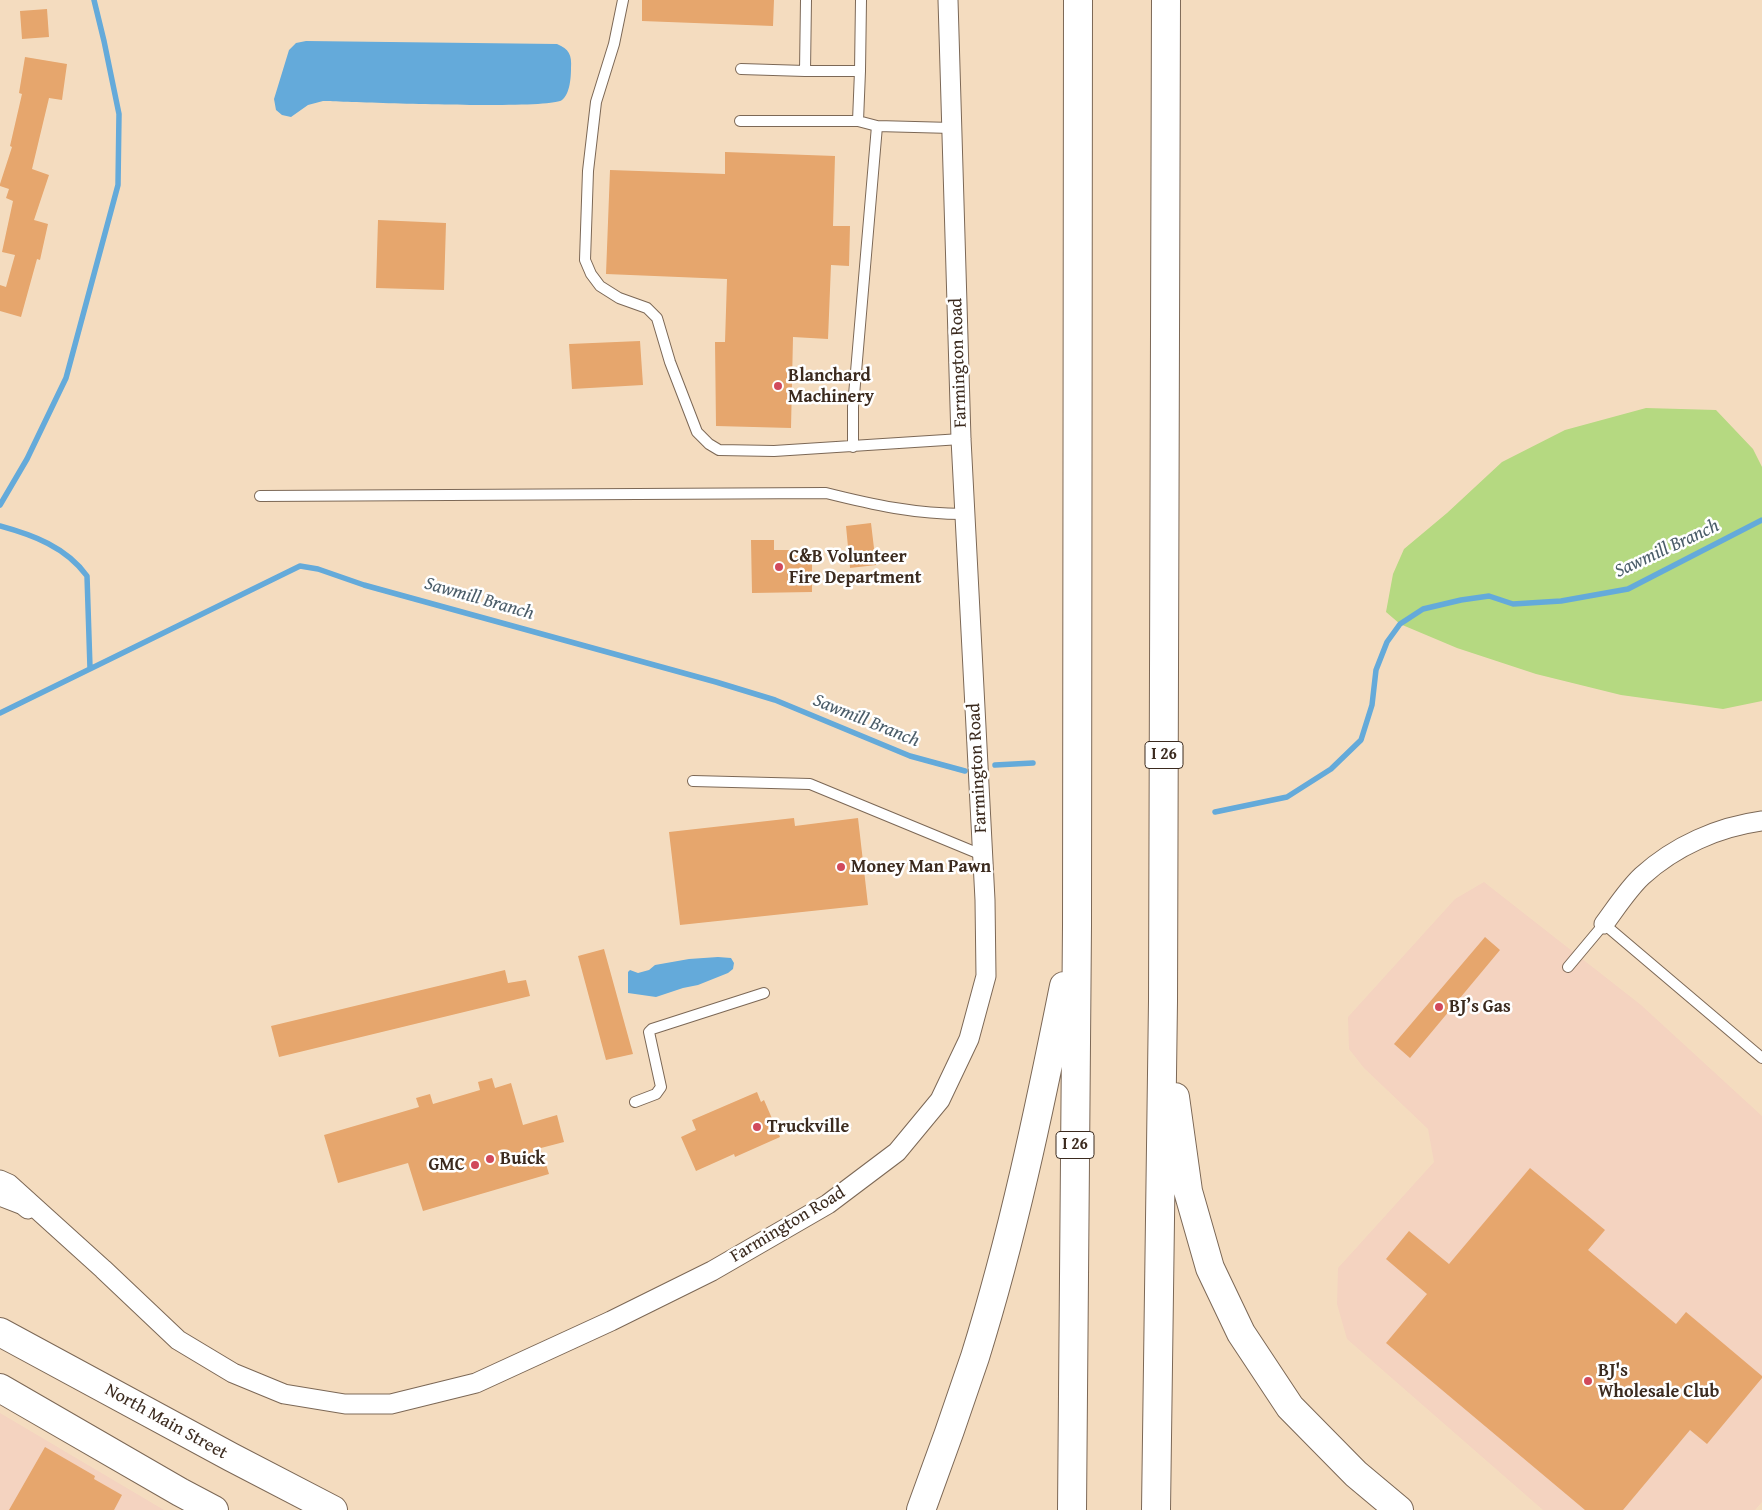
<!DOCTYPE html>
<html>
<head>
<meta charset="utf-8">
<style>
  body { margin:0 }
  canvas { display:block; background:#f4dcbf }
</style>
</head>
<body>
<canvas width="1762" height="1510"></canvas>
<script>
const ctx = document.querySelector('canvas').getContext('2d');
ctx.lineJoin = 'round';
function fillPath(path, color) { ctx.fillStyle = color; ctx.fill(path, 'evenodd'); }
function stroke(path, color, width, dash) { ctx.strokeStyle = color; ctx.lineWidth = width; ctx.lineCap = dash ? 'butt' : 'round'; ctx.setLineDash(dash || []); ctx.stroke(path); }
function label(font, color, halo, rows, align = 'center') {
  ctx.font = font + ' "Gentium Book Plus",serif'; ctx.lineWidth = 5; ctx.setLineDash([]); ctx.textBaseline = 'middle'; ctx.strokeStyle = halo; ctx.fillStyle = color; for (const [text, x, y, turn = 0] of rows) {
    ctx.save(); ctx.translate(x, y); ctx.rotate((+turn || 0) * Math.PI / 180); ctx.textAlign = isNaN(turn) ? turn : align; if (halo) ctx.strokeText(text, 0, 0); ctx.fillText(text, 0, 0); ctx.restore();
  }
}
fillPath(new Path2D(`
  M1484 882 1641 1005 1762 1116V1502L1755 1510H1543L1347 1339 1337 1304 1338 1268 1434 1162 1428 1129 1364 1068 1349 1049 1348 1017 1455 899Z
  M0 1413 164 1510H0Z`), '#f4d3c0');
fillPath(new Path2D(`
  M1646 408 1716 410 1753 449 1762 467V701L1723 709 1621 695 1536 674 1457 648 1400 624 1386 612 1393 574 1404 549 1447 513 1502 462 1565 430Z`), '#b5d981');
fillPath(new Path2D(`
  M306 41 557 44C569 49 572 55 571 68 571 77 570 94 562 100 550 110 352 102 323 101L308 105 291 117 282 115 276 110 274 99 289 50 296 43Z
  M718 957 731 958 734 963 733 969 728 973 698 985 683 988 656 997 628 993V972L630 970 638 973 649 970 655 965 689 959Z`), '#64aada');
stroke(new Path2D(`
  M0 505 27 459 66 378 118 185 119 114 104 41 94 0
  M0 526C33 535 66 547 87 576L90 668
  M0 713 300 566 318 569 364 585 716 682 775 700 910 756 965 771
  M995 765 1033 763
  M1215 812 1287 797 1331 769 1361 740 1372 705 1376 670 1387 642 1400 624 1423 609 1461 600 1489 596 1513 604 1561 601 1628 589 1762 520`), '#64aada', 5.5);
fillPath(new Path2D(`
  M642 0H774L773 26 642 21Z
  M47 9 49 37 22 39 20 11Z
  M25 57 67 64 62 100 49 98 32 169 49 175 34 220 48 224 40 260 37 259 21 317 0 311V285L6 287 15 255 2 252 13 201 6 198 9 189 0 186V184L12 147 10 146 22 94 19 93Z
  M725 152 835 156 833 226H850L849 266 831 265 828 339 793 337 791 428 716 426 715 342H725L727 279 606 274 610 170 725 174Z
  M378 220 446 223 444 290 376 288Z
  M640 341 643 385 572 389 569 344Z
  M871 523 876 565 850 568 846 526Z
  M751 540H774V550H812V592L752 593Z
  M794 818 795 826 858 818 868 905 680 925 669 832Z
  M1485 937 1500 950 1410 1058 1394 1044Z
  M604 949 633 1054 606 1060 578 956Z
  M505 970 508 983 526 980 530 996 279 1057 271 1026Z
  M492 1078 495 1088 511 1083 523 1125 557 1115 564 1142 541 1148 549 1174 423 1211 408 1163 338 1183 324 1135 419 1107 416 1098 430 1094 433 1104 480 1090 478 1082Z
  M757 1092 761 1102 764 1100 780 1137 735 1157 734 1154 696 1171 681 1137 696 1130 692 1120Z
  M1530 1168 1605 1230 1588 1250 1676 1324 1686 1312 1762 1376V1378L1707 1444 1690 1430 1623 1510H1585L1386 1343 1427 1294 1386 1259 1409 1231 1449 1264Z
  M45 1447 95 1476 94 1479 122 1495 114 1510H9Z`), '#e6a66d');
const lane = new Path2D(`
  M623 0 614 44 596 102 588 171 585 260 591 274 600 286 619 298 647 308 657 318 670 362 697 432 709 444 719 450 774 451 961 439
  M806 0 805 71H860L858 121
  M741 69 805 71
  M860 71 861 0
  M740 121H858L877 126 952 128
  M853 447V407L877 126
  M260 496 826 493C874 505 915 514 965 514
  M693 781 810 784 982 855
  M1568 967 1604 924 1762 1058
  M635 1102 656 1094 661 1087 649 1032 652 1029 764 993`);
const street = new Path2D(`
  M1604 924C1616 908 1628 889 1642 876 1675 846 1718 827 1762 821
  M0 1180 9 1184 103 1269 178 1340 233 1373 284 1394 345 1404H391L476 1383 611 1321 712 1271 828 1204 897 1152 940 1100 969 1039 986 976 985 900 961 439 948 0
  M0 1196 23 1205 28 1209`);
const primary = new Path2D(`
  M0 1332 231 1457 333 1510
  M0 1388 180 1492 214 1510`);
const highway = new Path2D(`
  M1175 1097 1188 1191 1210 1268 1241 1333 1290 1407 1356 1474 1399 1510
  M921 1510C940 1459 958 1408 975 1357 1013 1235 1039 1111 1064 986
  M1072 1510 1077 926 1078 0
  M1156 1510 1163 1001 1166 0`);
stroke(lane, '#7c6856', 12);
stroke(street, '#7c6856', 21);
stroke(primary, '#7c6856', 30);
stroke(highway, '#7c6856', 30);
stroke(lane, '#fff', 10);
stroke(street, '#fff', 19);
stroke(primary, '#fff', 28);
stroke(highway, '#fff', 28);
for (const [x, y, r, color] of [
  [778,386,5,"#d1495b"],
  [779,567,5,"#d1495b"],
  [841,867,5,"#d1495b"],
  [1439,1007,5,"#d1495b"],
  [757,1127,5,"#d1495b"],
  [490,1159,5,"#d1495b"],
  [475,1165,5,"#d1495b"],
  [1588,1381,5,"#d1495b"]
]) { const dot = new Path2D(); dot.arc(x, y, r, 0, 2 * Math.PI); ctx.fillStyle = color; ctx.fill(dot); stroke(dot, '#fff', 2); }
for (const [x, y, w] of [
  [1164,755,38],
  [1075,1145,38]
]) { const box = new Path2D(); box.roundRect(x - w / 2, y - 13.5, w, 27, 4); ctx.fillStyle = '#fff'; ctx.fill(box); stroke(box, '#3b2a1e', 1); }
label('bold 16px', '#3b2a1e', null, [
  ["I 26",1164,755],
  ["I 26",1075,1145]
]);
label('18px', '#3b2a1e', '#fff', [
  ["Farmington Road",959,363,-92],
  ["Farmington Road",978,768,-93],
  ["Farmington Road",788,1225,-31],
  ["North Main Street",166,1422,29]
]);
label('bold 18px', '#3b2a1e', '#fff', [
  ["Blanchard",788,376],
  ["Machinery",788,397],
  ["C&B Volunteer",789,557],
  ["Fire Department",789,578],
  ["Money Man Pawn",851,867],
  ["BJ’s Gas",1449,1007],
  ["Truckville",767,1127],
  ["Buick",500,1159],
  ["GMC",465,1165,"right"],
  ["BJ's",1598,1371],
  ["Wholesale Club",1598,1392]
], 'left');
label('italic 19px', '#4b5d69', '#fff', [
  ["Sawmill Branch",1667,549,-25],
  ["Sawmill Branch",479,599,16],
  ["Sawmill Branch",866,721,22]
]);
</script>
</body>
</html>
